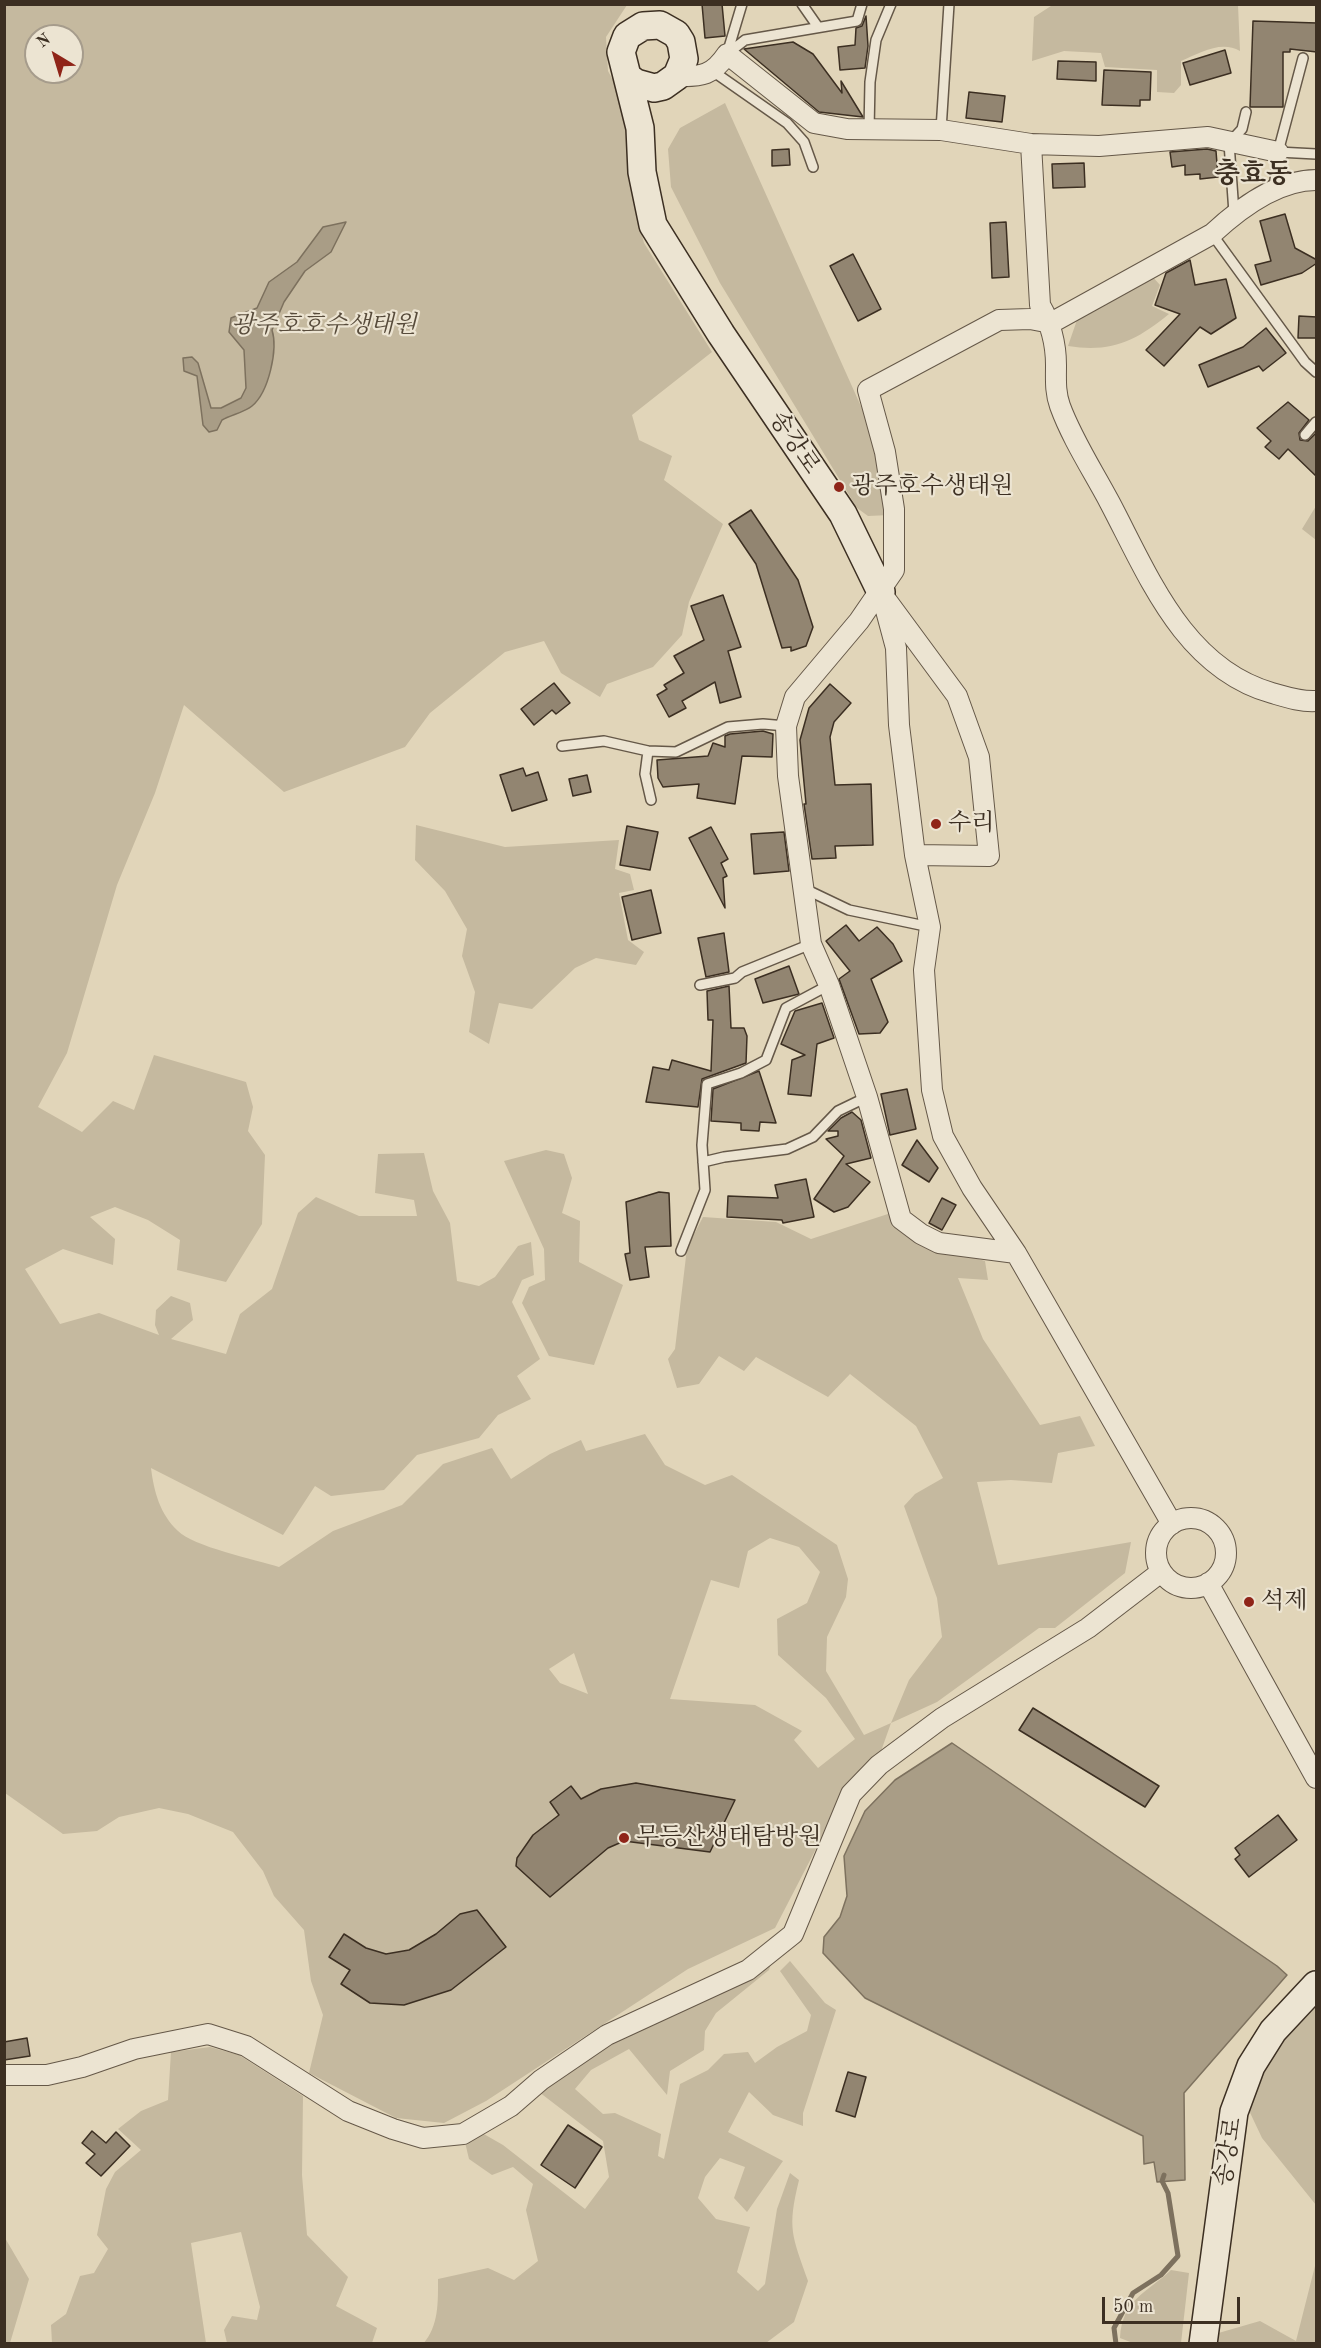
<!DOCTYPE html>
<html>
<head>
<meta charset="utf-8">
<style>
  body { margin:0 }
  #map { position:relative; width:1321px; height:2348px; overflow:hidden; background:#e1d5b9; font-family:"Old Standard TT",serif }
  canvas { display:block }
  .frame { position:absolute; inset:0; border:6px solid #3c2f22; pointer-events:none }
  .north { position:absolute; left:24px; top:24px; width:60px; height:60px; box-sizing:border-box; background:#ece4d2; border:2px solid #a69c8c; border-radius:50%; rotate:322deg; font-size:16px; font-weight:700; line-height:24px; text-align:center; color:#3c2f22 }
  .north::after { content:''; display:block; margin:auto; width:21px; height:27px; background:#8f2418; clip-path:polygon(50% 0,100% 100%,50% 72%,0 100%) }
  .scale { position:absolute; left:1102px; top:2297px; width:138px; height:27px; box-sizing:border-box; border:3px solid #3c2f22; border-top:0; padding-left:8px; font-size:18px; line-height:21px; white-space:nowrap; color:#3c2f22; -webkit-text-stroke:4px #ece4d2; paint-order:stroke }
</style>
</head>
<body>
<div id="map">
<canvas width="1321" height="2348"></canvas>
<div class="frame"></div>
<div class="north">N</div>
<div class="scale">50 m</div>
</div>
<script>
const ctx = document.querySelector('canvas').getContext('2d');
ctx.lineJoin = 'round';
function fillPath(path, color) { ctx.fillStyle = color; ctx.fill(path, 'evenodd'); }
function stroke(path, color, width, dash) { ctx.strokeStyle = color; ctx.lineWidth = width; ctx.lineCap = dash ? 'butt' : 'round'; ctx.setLineDash(dash || []); ctx.stroke(path); }
function label(font, color, halo, rows, align = 'center') {
  ctx.font = font + ' "Old Standard TT","Noto Serif KR",serif'; ctx.lineWidth = 4.5; ctx.setLineDash([]); ctx.textBaseline = 'middle'; ctx.strokeStyle = halo; ctx.fillStyle = color; for (const [text, x, y, turn = 0] of rows) {
    ctx.save(); ctx.translate(x, y); ctx.rotate((+turn || 0) * Math.PI / 180); ctx.textAlign = isNaN(turn) ? turn : align; if (halo) ctx.strokeText(text, 0, 0); ctx.fillText(text, 0, 0); ctx.restore();
  }
}
fillPath(new Path2D(`
  M1054 4 1238 5 1240 51C1221 40 1200 53 1181 61V85L1174 93 1157 92V70L1105 67 1101 53 1064 51 1032 61 1034 17Z
  M5 5H627L606 37 608 71 630 112 627 153 634 205 644 243 712 352 632 415 639 440 672 456 664 480 723 524 689 602 682 635 653 667 607 684 600 697 561 673 544 641 505 652 430 713 405 747 284 792 184 705 155 793 117 885 67 1053 38 1107 82 1132 113 1101 134 1110 154 1055 246 1082 253 1107 248 1131 265 1155 262 1224 226 1282 177 1270 180 1240 148 1220 115 1207 90 1217 115 1239 113 1265 63 1249 25 1269 60 1324 99 1313 159 1335 155 1325 156 1310 171 1296 190 1303 193 1320 171 1339 226 1354 240 1314 272 1289 298 1213 316 1197 359 1216H417L414 1200 375 1193 378 1154 424 1153 433 1191 450 1223 457 1281 479 1286 495 1277 518 1246 531 1242 534 1275 522 1280 512 1302 540 1359 517 1376 531 1399 498 1415 479 1438 417 1455 384 1490 331 1496 315 1486 283 1535 151 1468C154 1492 160 1514 178 1531 192 1546 256 1560 279 1567L333 1531 402 1505 443 1464 492 1448 511 1479 550 1454 581 1440 586 1451 645 1434 665 1465 705 1485 732 1475 837 1545 848 1579 846 1597 827 1637 826 1671 864 1735 891 1723 909 1680 942 1637 937 1598 904 1506 915 1494 943 1478 916 1426 850 1374 828 1397 756 1357 744 1371 719 1356 699 1384 677 1388 668 1359 675 1349 687 1248 703 1217 776 1222 811 1239 891 1213 899 1231 927 1244 985 1261 988 1280 958 1278 983 1339 1040 1425 1080 1416 1095 1446 1058 1453 1052 1483 1011 1480 977 1482 998 1565 1131 1542 1125 1573 1055 1628H1039L937 1702 891 1723 880 1754 849 1785 775 1928 688 1969 486 2101 444 2123 396 2118 309 2073 323 2015 311 1981 304 1930 274 1896 263 1871 233 1832 188 1814 159 1808 119 1817 97 1831 63 1834 5 1793ZM36 36H72V72H36ZM770 1538 799 1547 820 1572 807 1603 777 1619 778 1655 826 1698 855 1739 818 1768 794 1740 802 1731 755 1705 670 1699 711 1580 739 1588 748 1551ZM574 1653 588 1694 560 1683 549 1669Z
  M725 103 868 422 890 515 868 516 857 508 720 283 671 187 668 149 680 128Z
  M1151 275 1160 285 1152 306 1169 314C1136 341 1111 353 1068 346L1078 317Z
  M1316 506V540L1302 529Z
  M416 825 505 847 619 840 615 869 630 874 634 890 619 893 628 940 644 952 636 965 596 958 575 968 532 1009 499 1003 489 1044 469 1032 475 992 462 956 467 929 445 891 415 860Z
  M546 1150 564 1154 572 1178 562 1213 580 1221 579 1262 623 1285 594 1365 549 1356 522 1303 529 1287 545 1280 544 1249 504 1161Z
  M772 1961 769 1970 716 2013 705 2031 704 2050 670 2071 667 2095 629 2049 591 2070 575 2089 603 2114 615 2113 661 2134 658 2156 664 2159 680 2084 708 2070 724 2054 748 2052 755 2063 777 2047 807 2031 811 2015 780 1971 790 1961 825 2003 836 2010 803 2113V2126L773 2115 749 2092 728 2132 783 2161 747 2212 734 2198 745 2167 720 2158 705 2177 698 2198 716 2219 750 2227 737 2272 758 2291 765 2284 777 2209 790 2173 799 2180C787 2229 792 2235 808 2281L794 2322 766 2343 423 2344C439 2326 438 2302 438 2279L488 2268 514 2280 538 2261 526 2210 533 2184 513 2167 492 2175 469 2159 464 2138 482 2133 503 2145 585 2209 609 2177 603 2141 539 2092 607 2040Z
  M1316 1997V2205L1262 2138 1245 2102 1276 2044Z
  M210 2047 239 2055 303 2096 302 2175 307 2235 348 2277 336 2306 377 2328 372 2343H227L224 2330 232 2316 257 2320 260 2307 241 2232 191 2243 206 2343H52L51 2325 66 2314 80 2276 94 2273 108 2249 97 2235 106 2189 115 2172 141 2150 118 2129 141 2111 168 2100 171 2052Z
  M5 2238 29 2279 10 2343H5Z
  M1316 2262V2343L1213 2344 1215 2334 1260 2321 1296 2341Z
  M1171 2270 1189 2273 1181 2343H1133L1120 2338C1122 2299 1148 2292 1171 2270Z`), '#c5b99f');
const water = new Path2D(`
  M346 222 331 252 305 271 284 302 272 330C278 349 269 392 252 406 245 412 231 415 222 420L217 430 209 432 203 425 197 376 184 371 183 358 192 357 198 363 211 408H221L241 398 246 388 244 350 229 332 231 318 257 308 269 282 297 262 323 227Z
  M952 1743 1277 1966 1287 1975 1184 2093 1185 2180 1157 2182 1154 2162 1144 2164 1143 2136 865 1998 823 1953 824 1937 840 1917 847 1896 844 1856 865 1811 895 1780Z`);
fillPath(water, '#a99d86');
stroke(water, '#7d715e', 1.5);
stroke(new Path2D(`
  M1116 2344 1114 2328 1133 2293 1161 2275 1178 2256 1168 2193 1162 2181 1164 2175`), '#7d715e', 5);
const building = new Path2D(`
  M702 4H722L725 36 705 38Z
  M866 16 868 46 865 68 840 70 838 47 855 45 856 28 862 26Z
  M1253 21 1317 23V52L1290 49V52H1283V107H1250Z
  M793 42 813 54 842 93 841 81 863 117 819 112 744 49Z
  M1225 50 1231 73 1190 85 1183 63Z
  M1058 61 1096 62V81L1057 79Z
  M1104 70 1151 72 1150 100H1140V106L1102 105Z
  M969 92 1005 96 1002 122 966 118Z
  M789 149 790 165 772 166V150Z
  M1207 149 1216 151 1218 177 1200 179V174L1185 175V165L1172 167 1170 152Z
  M1084 163 1085 187 1053 188 1052 164Z
  M1285 214 1295 248 1317 260V263L1302 273 1261 285 1255 265 1271 261 1260 221Z
  M1006 222 1009 277 992 278 990 223Z
  M853 254 881 309 858 321 830 266Z
  M1190 260 1195 285 1226 279 1236 318 1211 334 1200 327 1164 366 1146 350 1180 314 1155 305 1166 273Z
  M1299 316 1317 317V338H1298Z
  M1266 328 1286 353 1263 371 1259 366 1208 387 1199 365 1243 347Z
  M1288 402 1309 420 1299 433 1300 440 1308 441 1317 432V477L1288 449 1279 459 1265 447 1271 441 1257 428Z
  M751 510 798 580 813 627 806 646 791 651V647L782 648 756 564 729 524Z
  M723 595 741 647 728 651 741 697 720 703 715 682 682 701 686 708 669 717 657 695 667 689 664 685 684 673 674 656 704 640 691 606Z
  M554 683 570 703 556 714 552 710 534 725 521 709Z
  M830 684 851 703 834 722 830 737 835 785 871 784 873 845 835 846 836 858 812 859 804 804H806L800 740 809 708Z
  M763 731 773 734 772 757 742 756 735 804 697 798 699 784 663 787 658 778 657 760 708 756 713 743 725 747V736L730 734Z
  M523 768 526 776 538 772 547 800 512 811 500 775Z
  M587 775 591 792 573 796 569 779Z
  M627 826 658 832 650 870 620 865Z
  M711 827 728 859 721 863 727 876 723 878 725 908 689 838Z
  M784 832 789 871 754 874 751 834Z
  M651 890 661 933 632 940 622 897Z
  M846 925 859 941 877 927 893 944 902 961 871 979 888 1022 880 1033 859 1034 839 979 850 971 826 941Z
  M724 933 729 972 706 977 698 938Z
  M789 966 799 994 763 1003 755 979Z
  M729 986 731 1028H744L747 1036 746 1063 702 1079 698 1107 646 1102 653 1067 669 1070 672 1060 711 1071 713 1020H708L707 991Z
  M822 1003 834 1038 817 1044 811 1096 788 1094 792 1060 805 1055 781 1044 795 1011Z
  M759 1071 776 1123 760 1122 759 1131 741 1130V1123L711 1121 713 1089Z
  M907 1089 916 1129 890 1135 881 1094Z
  M852 1112 861 1120 871 1158 846 1164 870 1182 848 1207 834 1212 814 1199 844 1156 826 1139 838 1136V1131H828L841 1118Z
  M917 1140 938 1168 929 1182 902 1165Z
  M806 1179 814 1217 783 1223 782 1220 727 1217 728 1196 778 1198 775 1185Z
  M659 1192 669 1193 671 1246 645 1247 649 1277 630 1280 625 1254 630 1253 626 1202Z
  M942 1198 956 1205 942 1230 929 1223Z
  M1033 1708 1159 1786 1145 1807 1019 1730Z
  M636 1783 735 1800 710 1852 624 1841 608 1848 550 1897 516 1866 517 1858 533 1835 559 1815 550 1802 571 1786 581 1799 601 1789Z
  M1278 1815 1297 1840 1249 1877 1235 1859 1240 1855 1235 1848Z
  M477 1910 506 1947 451 1990 404 2005 370 2003 341 1984 350 1970 329 1957 344 1934 366 1948 386 1954 409 1950 436 1934 460 1914Z
  M27 2038 30 2056 4 2060V2042Z
  M848 2072 866 2077 855 2117 836 2111Z
  M568 2125 602 2147 575 2188 541 2165Z
  M92 2131 106 2143 116 2132 130 2146 101 2176 86 2163 95 2154 82 2143Z`);
fillPath(building, '#928571');
stroke(building, '#3c2f22', 1.5);
const lane = new Path2D(`
  M742 4 727 54 745 40 857 21 862 4
  M802 4 818 27
  M714 72 787 123 804 142 813 167
  M869 130 870 82 876 40 891 4
  M941 130 949 4
  M1278 152 1316 154
  M1274 190 1278 152 1303 58
  M1234 213 1229 143 1242 129 1246 112
  M1212 234 1305 362 1316 372
  M1305 435 1316 422
  M562 746 604 741 648 751 676 752 728 727 763 724 786 726
  M648 751 645 774 651 800
  M805 889 849 910 930 927
  M700 985 735 978 742 972 811 944
  M703 1162 724 1157 787 1149 813 1137 838 1111 867 1097
  M681 1251 705 1190 702 1145 707 1084 741 1073 766 1060 786 1008 829 985`);
const street = new Path2D(`
  M677 76C702 77 713 75 727 54L814 123 847 129 941 130 1031 144 1099 146 1208 137 1278 152
  M1031 144 1040 305C1051 324 1056 344 1056 365 1056 380 1055 392 1060 406 1072 439 1093 471 1110 503 1149 577 1184 668 1272 693 1286 697 1301 702 1316 701
  M881 592 896 648 899 725 915 855 930 927 924 970 932 1090 943 1136 972 1188 1016 1253 1172 1524
  M887 601 957 696 979 757 989 856 915 855
  M1016 1253 939 1243 921 1234 901 1219 867 1097 829 985 811 944 788 776 786 726 795 697 859 621 894 570V509L885 452 868 390 999 320 1030 319 1051 323 1212 234C1240 208 1277 180 1316 180
  M1156 1553a35 35 0 1 1 70 0a35 35 0 1 1-70 0Z
  M1208 1583 1316 1778
  M4 2075H47L82 2067 134 2049 208 2034 246 2046 348 2111 393 2129 423 2138 463 2134 511 2106 541 2080 607 2035 748 1970 793 1934 851 1794 879 1765 942 1718 1088 1628 1161 1572`);
const secondary = new Path2D(`
  M629 78 636 83 654 88 663 86 677 76 684 59 681 42 676 34 660 25 643 26 627 36 621 52 640 128 642 172 653 225 721 334 843 514 881 592
  M1203 2344 1234 2112 1251 2066 1273 2031 1316 1985`);
stroke(lane, '#655848', 12);
stroke(street, '#655848', 22);
stroke(secondary, '#3c2f22', 30);
stroke(lane, '#ece4d2', 9);
stroke(street, '#ece4d2', 20);
stroke(secondary, '#ece4d2', 27);
for (const [x, y, r, color] of [
  [839,487,6,"#8f2418"],
  [936,824,6,"#8f2418"],
  [1249,1602,6,"#8f2418"],
  [624,1838,6,"#8f2418"]
]) { const dot = new Path2D(); dot.arc(x, y, r, 0, 2 * Math.PI); ctx.fillStyle = color; ctx.fill(dot); stroke(dot, '#ece4d2', 2); }
label('italic 24px', '#574b3b', '#ece4d2', [
  ["광주호호수생태원",324,326]
]);
label('24px', '#3c2f22', '#ece4d2', [
  ["송강로",794,443,56],
  ["송강로",1229,2152,-81]
]);
label('24px', '#3c2f22', '#ece4d2', [
  ["광주호수생태원",851,487],
  ["수리",948,824],
  ["석제",1261,1602],
  ["무등산생태탐방원",636,1838]
], 'left');
label('bold 27px', '#3c2f22', '#ece4d2', [
  ["충효동",1253,175]
]);
</script>
</body>
</html>
